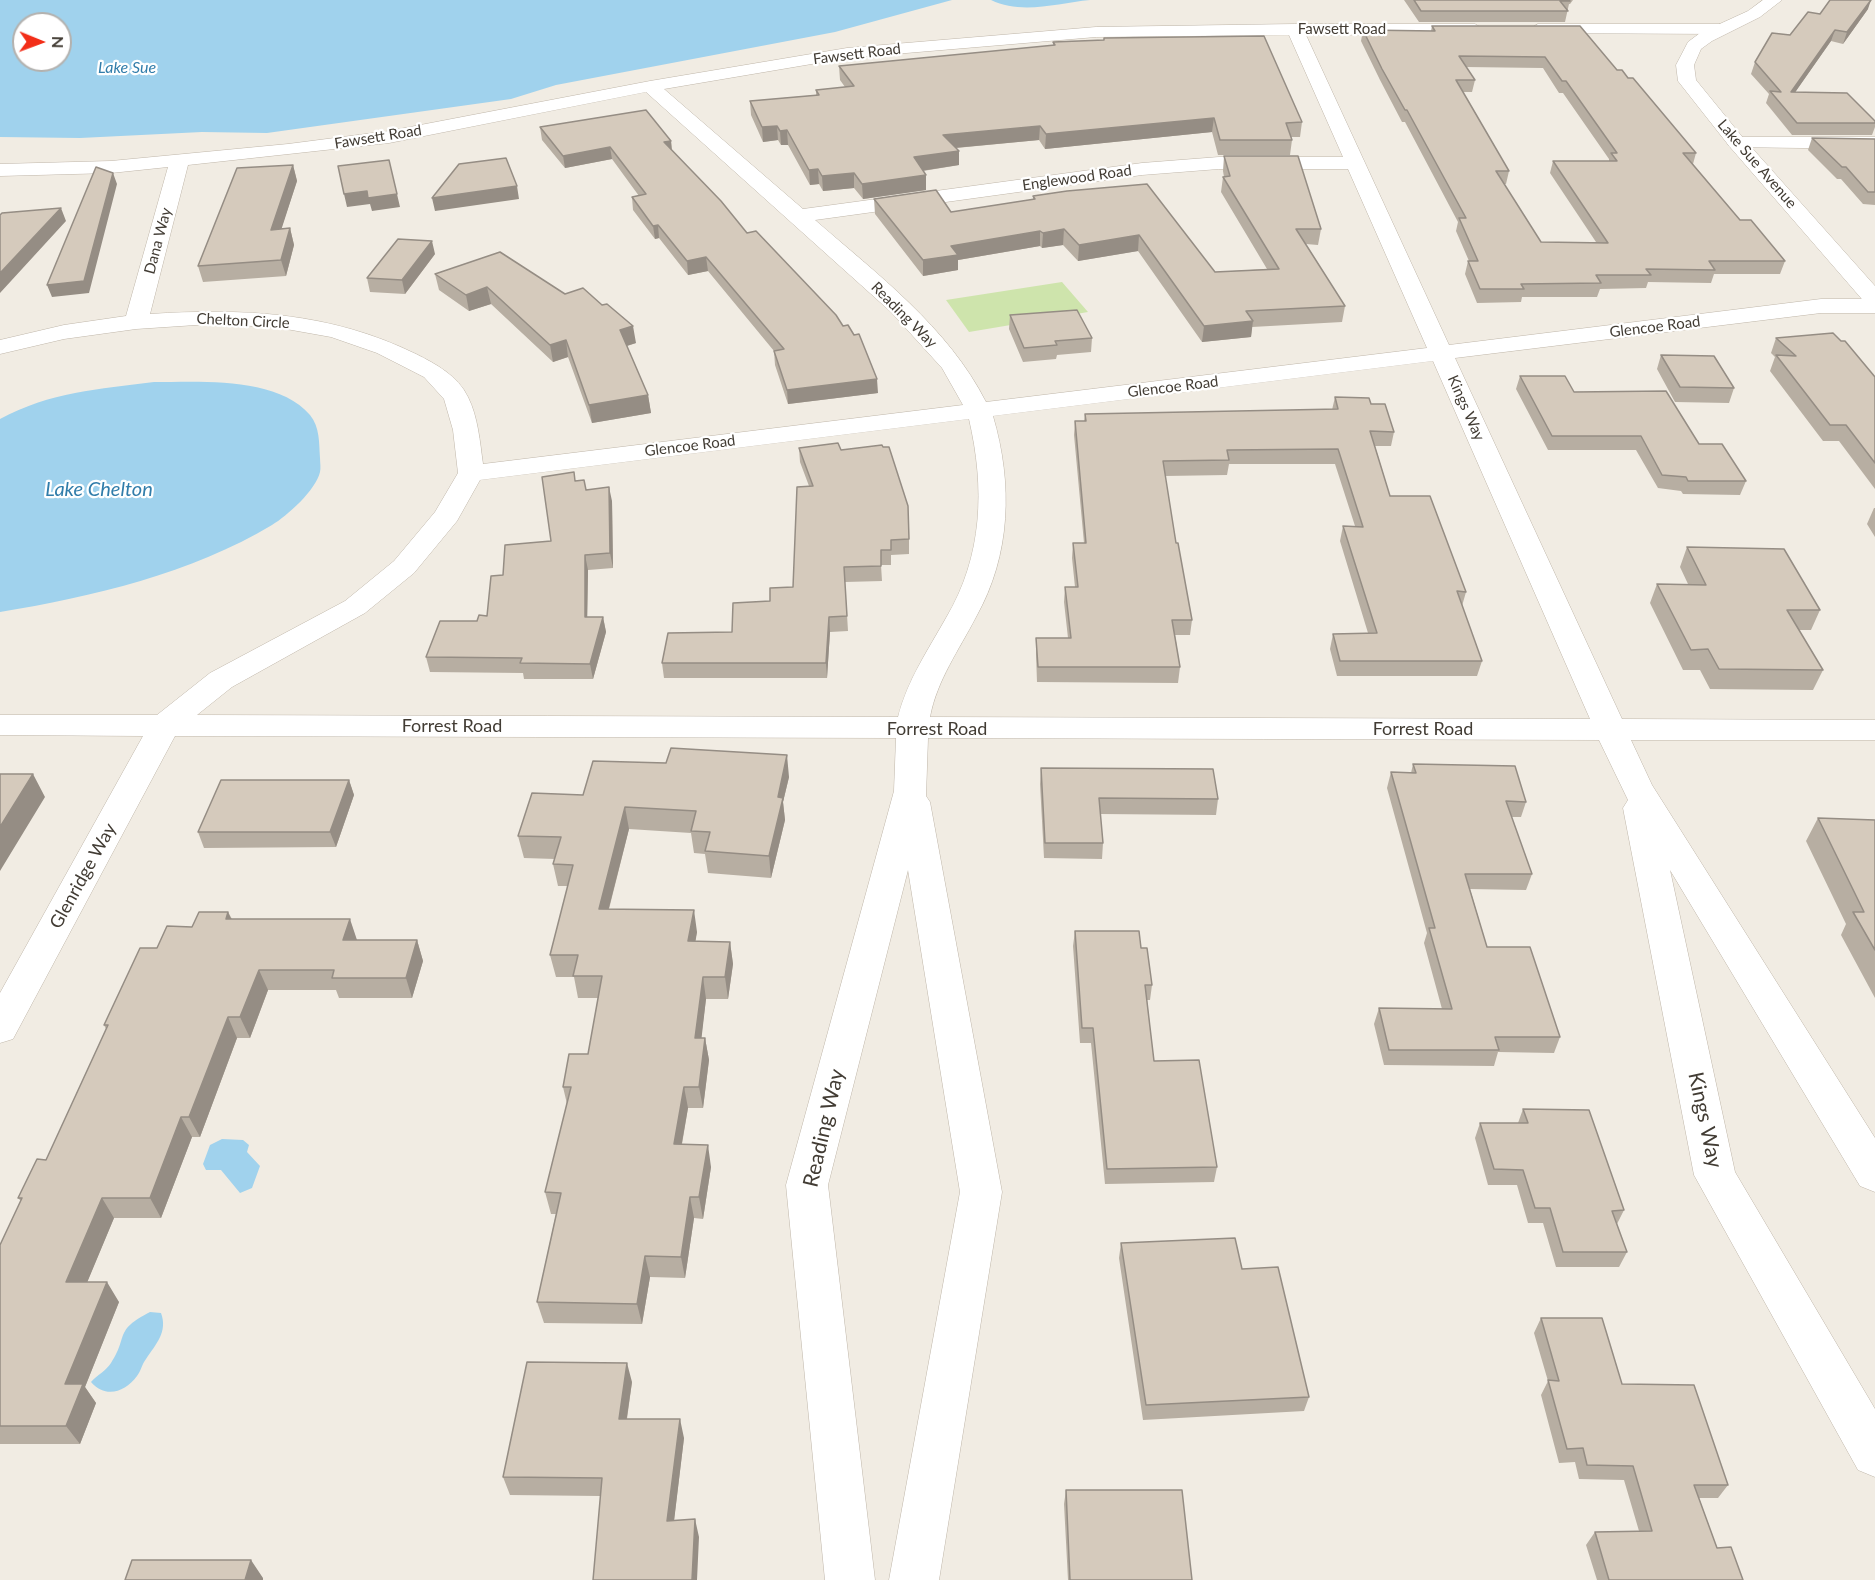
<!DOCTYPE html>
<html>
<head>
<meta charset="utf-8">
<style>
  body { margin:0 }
  #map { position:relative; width:1875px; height:1580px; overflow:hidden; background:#f1ece3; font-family:Lato,sans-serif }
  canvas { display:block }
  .north { position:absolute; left:12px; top:12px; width:60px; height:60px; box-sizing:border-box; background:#fff; border:2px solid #b3b1ae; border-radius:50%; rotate:91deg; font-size:16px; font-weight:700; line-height:24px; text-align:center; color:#423c34 }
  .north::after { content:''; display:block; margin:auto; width:21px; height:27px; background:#f22e18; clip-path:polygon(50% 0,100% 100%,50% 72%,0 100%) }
</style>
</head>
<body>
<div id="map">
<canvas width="1875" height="1580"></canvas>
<div class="north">N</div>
</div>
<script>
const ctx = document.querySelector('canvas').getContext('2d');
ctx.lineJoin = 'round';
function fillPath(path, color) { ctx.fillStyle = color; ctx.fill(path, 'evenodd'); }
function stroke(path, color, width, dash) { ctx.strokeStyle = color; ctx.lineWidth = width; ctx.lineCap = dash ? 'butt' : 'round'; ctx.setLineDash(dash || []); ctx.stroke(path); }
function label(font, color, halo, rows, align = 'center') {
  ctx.font = font + ' Lato,sans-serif'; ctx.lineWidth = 4.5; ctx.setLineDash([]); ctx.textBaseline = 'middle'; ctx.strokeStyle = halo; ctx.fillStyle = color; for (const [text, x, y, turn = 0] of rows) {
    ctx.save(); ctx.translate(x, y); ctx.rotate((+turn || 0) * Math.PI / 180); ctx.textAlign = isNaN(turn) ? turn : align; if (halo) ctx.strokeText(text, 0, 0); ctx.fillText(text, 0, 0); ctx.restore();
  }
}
fillPath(new Path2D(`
  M1062 282 1088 312 969 332 946 300Z`), '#cee4ac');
fillPath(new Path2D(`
  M0 0H952L835 32 556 85 511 99 267 133 202 132 80 138 0 137ZM24 24H60V60H24Z
  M991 0H1090C1058 3 1022 15 991 0Z
  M154 382C200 382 277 376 310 415 320 427 319 443 320 458 320 462 321 468 320 472 316 490 287 516 272 525 192 573 92 597 0 612V419C50 392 99 389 154 382Z
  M222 1139 243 1140 249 1145 247 1152 260 1166 252 1188 240 1193 221 1170H206L203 1164 210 1145Z
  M150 1312 161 1313C168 1332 156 1344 146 1359 142 1364 141 1371 137 1376 125 1392 106 1399 91 1382 97 1375 106 1371 111 1363 129 1336 113 1331 150 1312Z`), '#a0d2ed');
const minor = new Path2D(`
  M1295 24H1475L1483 29 1475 34 1306 35 1449 345 1821 299H1875V313H1821L1455 358 1622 719 1875 720V740H1631L1652 785 1875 1138V1192L1860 1186 1670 870 1735 1172 1875 1409V1477L1858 1470 1694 1175 1623 808 1628 800 1599 740 928 738 926 796 930 802 1002 1192 939 1580H889L960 1192 908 870 828 1185 875 1580H825L786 1185 894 791 896 738 175 736 13 1039 0 1043V993L143 736 0 735V715H157L210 673 345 601 394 561 435 512 458 473 453 430 444 399 424 377 377 353 331 337 275 327 211 324 136 329 64 339 0 354V340L64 325 126 316 168 167 111 173 0 176V164L111 161 288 144 389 131 650 81 847 48 1096 27ZM1289 35 1343 157H1219L1142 163 803 209 664 89 847 58 1096 37ZM646 92 891 312 942 368 963 405 483 464C480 442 478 417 468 397 458 376 436 364 416 354 330 312 244 308 150 314L188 165 389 143ZM1219 169H1348L1427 348 986 402C948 327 877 274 815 220L1142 175ZM1433 361 1590 719 930 717C937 680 959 650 976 617 1011 555 1013 484 993 416ZM969 419C985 488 983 556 946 618 928 650 907 681 898 717L197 715 232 687 365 613 414 573 457 521 480 480Z
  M1538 24H1722L1730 29 1722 34 1532 33 1530 29Z
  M1737 137H1875V149L1730 147 1727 143 1730 139Z`);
const tertiary = new Path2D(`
  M1763 0H1782L1760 17 1712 41 1701 49 1694 65 1696 80 1744 139 1875 286V307L1867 305 1730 147 1678 81 1676 65 1688 42 1700 33 1748 11Z`);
stroke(minor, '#bfb6a9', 1);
stroke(tertiary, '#bfb6a9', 1);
fillPath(minor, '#fff');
fillPath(tertiary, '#fff');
fillPath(new Path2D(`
  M1404 0H1573L1570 4H1569L1565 22H1419Z
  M1868 9 1843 44 1831 41 1795 92 1875 121V127L1872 135H1792L1766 103 1769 94 1751 74 1755 62 1790 35 1820 14Z
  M1432 26 1617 70 1628 78 1696 153 1693 164 1740 220 1785 261 1780 274H1714L1711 283 1648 282 1646 288 1600 289 1597 297H1522L1521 302 1477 303 1465 274 1468 261H1469L1456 231 1458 222 1405 122H1402L1380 80 1361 41 1363 30 1431 31ZM1466 67 1543 68 1559 93H1563L1609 159V161H1553L1550 173 1596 242H1541L1504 184H1506L1509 171 1463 92H1472L1475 80Z
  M1104 38 1302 122 1300 137H1291L1292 140 1290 155H1218L1212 132 1045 149 1039 140 956 148 959 165 923 171 926 175V190L863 199 854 188 823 191 819 184 810 185 788 145H781L778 140 763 142 751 115 750 101 816 95V90L845 87 840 80 839 66 1053 46V42L1104 40Z
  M540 127 671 141 672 151 878 393 788 404 775 365 774 351 708 271 688 275 659 238 655 239 633 210 632 197 639 196 612 159 565 168 542 140Z
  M1812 138 1875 139V205L1863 204 1841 179H1837L1808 150Z
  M1224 156 1321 229 1318 245 1306 244 1345 306 1342 322 1252 327 1251 337 1202 342 1138 251 1078 261 1063 245 1042 248 1040 246 958 260V270L923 276 875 214 874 199 951 212 1033 200V196L1067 191 1215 272 1267 269 1221 192 1223 177H1224L1223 171Z
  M293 165 297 181 281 229 290 228 294 245 286 276 203 282 198 266Z
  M500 252 636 343 627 346 648 395 651 413 592 423 568 357 553 362 491 304 469 311 439 290 435 274Z
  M435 254 405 294 370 292 367 278Z
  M1010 315 1092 338 1091 352 1057 355 1056 359 1023 362 1009 329Z
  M1776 338 1875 377V489L1839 441H1823L1770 371 1775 357 1771 353Z
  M1661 355 1734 388 1729 403 1675 402 1657 369Z
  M1520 376 1574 392 1699 444 1746 481 1740 495 1683 494 1681 491 1658 488 1636 450H1548L1516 389Z
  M1335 397 1371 404 1394 432 1391 446H1375L1390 496 1466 592 1462 606 1482 661 1477 676H1337L1330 649 1333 634 1368 633 1340 541 1343 526H1355L1335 464H1229L1227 475 1165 476 1176 543 1192 620 1190 635H1175L1180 667 1178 683 1037 682 1036 654V638H1068L1064 602 1065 587H1075L1072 558 1073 543H1084L1074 435 1075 421H1084L1085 414 1332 410Z
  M799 448 841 450 909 539V554L891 555V565H881L882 581 845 582 848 631 830 632 827 678H664L662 663 732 632 770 601 793 587 809 486 800 462Z
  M575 481 586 490 612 501 613 568 588 570 587 617H603L606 632 593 679H524L523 673 430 672 426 657 487 616 503 575 551 541Z
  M1874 508H1875V537L1867 524Z
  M1687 547 1820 610 1811 630H1799L1823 670 1813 690 1710 689 1700 670H1683L1650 603 1657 584H1688L1680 567Z
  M1413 764 1526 802 1521 817H1511L1532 874 1526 890 1470 889 1487 947 1560 1037 1554 1053 1498 1052 1494 1066 1384 1065 1374 1024 1379 1008 1442 1009 1424 943 1427 933 1387 788 1391 772 1411 773Z
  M1041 768 1218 799 1216 815 1100 814 1103 843 1102 859 1044 858 1040 784Z
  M789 777 783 802 785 820 771 878 708 873 705 854 694 853 691 833 629 829 609 909 697 932 695 941 730 942 733 964 728 999H706L701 1038H705L709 1060 703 1108H688L682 1144 711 1167 703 1219 694 1218 685 1278 650 1277 642 1324 544 1323 537 1302 556 1214H551L545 1192 567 1104 563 1087 588 1054 598 998H578L574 977H556L550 955 568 886H558L553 864 555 859 524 858 518 836 583 795Z
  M349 780 354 795 336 847 204 848 198 832Z
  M1818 818 1875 820V998L1841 935 1846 924 1806 841Z
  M228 912 232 919 357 940H417L423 961 412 998H339L336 990H268L250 1038H237L200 1137H192L161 1218H114L87 1282 119 1302 85 1387 96 1403 80 1444H0V1245L21 1201 18 1198 46 1160 106 1029 104 1025 157 948 192 927Z
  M1075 931 1141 948 1152 985 1150 1000H1147L1154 1061 1217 1167 1214 1182 1105 1184 1091 1043H1080L1073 946Z
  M1523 1109 1624 1210 1617 1224 1627 1252 1619 1267H1556L1543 1223H1528L1517 1185H1488L1475 1138 1480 1123H1518Z
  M1121 1243 1242 1269 1309 1397 1304 1411 1143 1420 1119 1258Z
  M1541 1318 1622 1384 1728 1485 1718 1498H1699L1717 1548 1743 1580H1597L1586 1545 1595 1532 1639 1531 1624 1480 1579 1479 1575 1462 1559 1463 1541 1395 1548 1381 1534 1333Z
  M632 1382 627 1419 684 1438 674 1520 699 1537 600 1496 510 1495 503 1477Z
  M1066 1490 1192 1580H1068L1064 1504Z`), '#b7aea2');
fillPath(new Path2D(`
  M1871 0 1868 9 1843 44 1847 32Z
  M1835 30 1831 41 1787 104 1791 92Z
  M1214 118 1212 132 1045 149 1046 134Z
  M777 126 778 140 763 142 762 127Z
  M1040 126 1039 140 943 149V135Z
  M787 130 788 145H781L780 131Z
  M671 141 672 153 664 142Z
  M610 147 612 159 565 168 563 156Z
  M959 151V165L914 172V157Z
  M293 165 297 181 276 246 271 230Z
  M818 169 819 184 810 185 809 170Z
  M113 173 117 184 89 293 52 297 47 285Z
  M854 173V188L823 191 822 176Z
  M926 175V190L863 199 862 184Z
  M517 186 519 199 435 211 432 198Z
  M367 191 397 194 400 207 372 211 370 204 347 207 344 194Z
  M61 208 66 221 0 293V273Z
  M658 225 659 238 655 239 653 226Z
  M290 228 294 245 286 276 281 260Z
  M1064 229 1063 245 1042 248 1043 233Z
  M1040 231V246L958 260V270L923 276V260L951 246Z
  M1139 235 1138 251 1078 261 1079 245Z
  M432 241 435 254 405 294 402 280Z
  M706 257 708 271 688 275 687 261Z
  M487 287 491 304 469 311 466 295Z
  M1253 321 1251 337 1202 342 1204 326Z
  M633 326 636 343 623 347 620 330Z
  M566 340 568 357 553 362 550 345Z
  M877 379 878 393 788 404 787 390Z
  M648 395 651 413 592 423 589 405Z
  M609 487 612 501 613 568 610 553Z
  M585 555 588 570 587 632 585 617Z
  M603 617 606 632 593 679 590 664Z
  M829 617 830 632 827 678 826 663Z
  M787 755 789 777 783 802 785 820 771 878 769 856 778 797Z
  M33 774 45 797 0 871V827Z
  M349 780 354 795 336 847 330 832Z
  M625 807 629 829 603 931 599 909Z
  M694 910 697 932 692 963 688 941Z
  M228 912 237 932 226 919Z
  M350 919 357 940 350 961 343 940Z
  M417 940 423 961 412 998 406 978Z
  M730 942 733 964 728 999 725 977Z
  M259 970 268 990 250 1038 240 1017Z
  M703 977 706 999 699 1060 695 1038Z
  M228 1017 237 1038 200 1137 189 1117Z
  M705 1038 709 1060 703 1108 699 1087Z
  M684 1087 688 1108 678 1165 674 1144Z
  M181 1117 192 1137 161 1218 150 1198Z
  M708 1145 711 1167 703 1219 699 1197Z
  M690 1197 694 1218 685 1278 681 1257Z
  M102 1198 114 1218 79 1302 66 1282Z
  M645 1256 650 1277 642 1324 637 1304Z
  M107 1282 119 1302 85 1387 96 1403 80 1444 66 1426 65 1384Z
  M627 1363 632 1382 624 1437 619 1419Z
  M680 1419 684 1438 672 1538 667 1521Z
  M695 1519 699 1537 697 1580H692Z
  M251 1560 263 1578V1580H245Z`), '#958d84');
const building = new Path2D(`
  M1414 0H1569L1570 1H1560L1568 11H1421Z
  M1830 0H1871L1847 32 1835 30 1791 92 1847 93 1875 121V123H1797L1770 91 1781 92 1755 62 1772 33 1790 35 1808 12 1820 14Z
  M1432 26H1580L1617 70H1622L1628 78H1633L1696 153H1683L1740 220H1751L1785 261H1709L1715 270 1646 269 1651 275H1596L1601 283 1521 284 1524 289H1480L1468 261H1478L1459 218H1466L1407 110H1405L1382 69 1363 30 1435 31ZM1459 56 1545 57 1562 81H1566L1617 153H1611L1617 161H1553L1608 243 1541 242 1496 171H1509L1456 80H1475Z
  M1264 36 1302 122 1286 123 1292 140H1220L1214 118 1046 134 1040 126 943 135 959 151 914 157 926 175 862 184 854 173 822 176 818 169 809 170 787 130 780 131 777 126 762 127 750 101 819 95 816 90 854 86 839 66 1055 45 1053 42 1104 40V38Z
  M646 110 671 141 664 142 721 201 747 233 756 231 836 315 843 326 848 325 854 335 859 334 877 379 787 390 774 351 784 349 706 257 687 261 658 225 653 226 632 197 646 194 610 147 563 156 540 127Z
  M1812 138 1875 139V192H1868L1846 167H1842Z
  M1224 156H1298L1321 229H1296L1345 306 1246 311 1253 321 1204 326 1139 235 1079 245 1064 229 1043 233 1040 231 951 246 958 255 923 260 874 199 936 190 951 212 1035 199 1033 196 1067 191 1147 184 1215 272 1279 269 1223 177 1230 176Z
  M506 158 517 186 432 198 459 164Z
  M389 160 397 194 368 198 367 191 344 194 338 166Z
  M293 165 271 230 290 228 281 260 198 266 237 168Z
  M96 167 113 173 84 281 47 285Z
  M61 208 0 273V215L2 213Z
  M398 239 432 241 402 280 367 278Z
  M500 252 565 294 583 288 602 305 607 304 633 326 620 330 648 395 589 405 566 340 550 345 487 287 466 295 435 274Z
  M1077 310 1092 338 1055 341 1057 345 1024 348 1010 315Z
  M1833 333 1841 341H1845L1875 377V463L1846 425H1830L1776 355 1796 356 1776 338Z
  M1661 355 1714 356 1734 388 1680 387Z
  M1520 376H1565L1574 392 1666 391 1699 444H1722L1746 481H1688L1686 477 1662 475 1641 436H1552Z
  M1335 397 1369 398 1371 404H1385L1394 432 1370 431 1390 496H1430L1466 592 1457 591 1482 661H1340L1333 634 1377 633 1343 526 1363 527 1338 449 1227 450 1229 460 1163 461 1176 543H1178L1192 620H1172L1180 667H1038L1036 638H1071L1065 587H1078L1073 543H1086L1075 421H1086L1085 414 1338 409Z
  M838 443 841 450 882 445 883 447H889L908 506 909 539 891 540V550H881V566L844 567 847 616 829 617 826 663H662L668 633 732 632 733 603 770 601V588L793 587 797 487 813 486 799 448Z
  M574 472 575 481 584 480 586 490 609 487 610 553 585 555V617H603L590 664 520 663 522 658 426 657 440 621H477L479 615 487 616 491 576 503 575 505 545 551 541 542 477Z
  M1687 547 1784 549 1820 610H1787L1823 670 1719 669 1708 649 1691 650 1657 584 1706 585Z
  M671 748 787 755 778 797 783 798 769 856 705 851 710 832 691 831 696 811 625 807 599 909 694 910 688 941 730 942 725 977H703L695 1038H705L699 1087H684L674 1144 708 1145 699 1197H690L681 1257 645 1256 637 1304 537 1302 561 1193 545 1192 571 1087H563L569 1054H588L602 976H573L578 955H550L573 865 553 864 561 837 518 836 532 793 583 795 593 761 666 763Z
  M1413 764 1515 766 1526 802 1506 801 1532 874H1465L1487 947H1530L1560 1037H1495L1499 1050H1389L1379 1008 1452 1009 1429 928H1435L1391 772 1416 773Z
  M1041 768 1213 769 1218 799 1099 798 1103 843H1045Z
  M0 774H33L0 827Z
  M221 780H349L330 832H198Z
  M1818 818 1875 820V950L1853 912H1864Z
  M199 912H228L226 919H350L343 940H417L406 978H332L334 970H259L240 1017H228L189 1117H181L150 1198H102L66 1282H107L65 1384H83L66 1426H0V1245L22 1198H18L37 1159 46 1160 108 1025H104L140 948H157L167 926 192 927Z
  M1075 931H1139L1141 948H1147L1152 985H1145L1154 1061 1199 1060 1217 1167 1107 1169 1093 1028H1082Z
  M1523 1109 1589 1110 1624 1210 1612 1211 1627 1252H1563L1550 1208H1535L1523 1170 1494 1169 1480 1123H1528Z
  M1235 1238 1242 1269 1278 1267 1309 1397 1146 1405 1121 1243Z
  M1541 1318H1602L1622 1384 1694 1385 1728 1485H1694L1717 1548 1731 1547 1743 1580H1609L1595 1532 1652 1531 1633 1466 1587 1465 1583 1448 1567 1449 1548 1380 1559 1381Z
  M527 1362 627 1363 619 1419H680L667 1521 695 1519 692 1580H593L602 1478 503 1477Z
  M1066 1490H1182L1192 1580H1070Z
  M132 1560H251L245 1580H125Z`);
fillPath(building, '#d5cabc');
stroke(building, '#958d84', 1.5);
label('15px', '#423c34', '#fff', [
  ["Fawsett Road",1342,29],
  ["Fawsett Road",857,54,-7],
  ["Fawsett Road",378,137,-9],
  ["Lake Sue Avenue",1757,164,49],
  ["Englewood Road",1077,178,-8],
  ["Dana Way",158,241,-75],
  ["Reading Way",904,315,45],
  ["Chelton Circle",243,321,3],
  ["Glencoe Road",1655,327,-7],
  ["Glencoe Road",1173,387,-7],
  ["Kings Way",1466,408,66],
  ["Glencoe Road",690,446,-7]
]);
label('italic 16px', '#317daa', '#fff', [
  ["Lake Sue",127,68]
]);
label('18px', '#423c34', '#fff', [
  ["Forrest Road",452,726],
  ["Forrest Road",937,729],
  ["Forrest Road",1423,729],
  ["Glenridge Way",83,876,-61]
]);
label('italic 20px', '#317daa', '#fff', [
  ["Lake Chelton",99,490]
]);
label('21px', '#423c34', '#fff', [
  ["Kings Way",1705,1120,78],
  ["Reading Way",824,1128,-77]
]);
</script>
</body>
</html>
